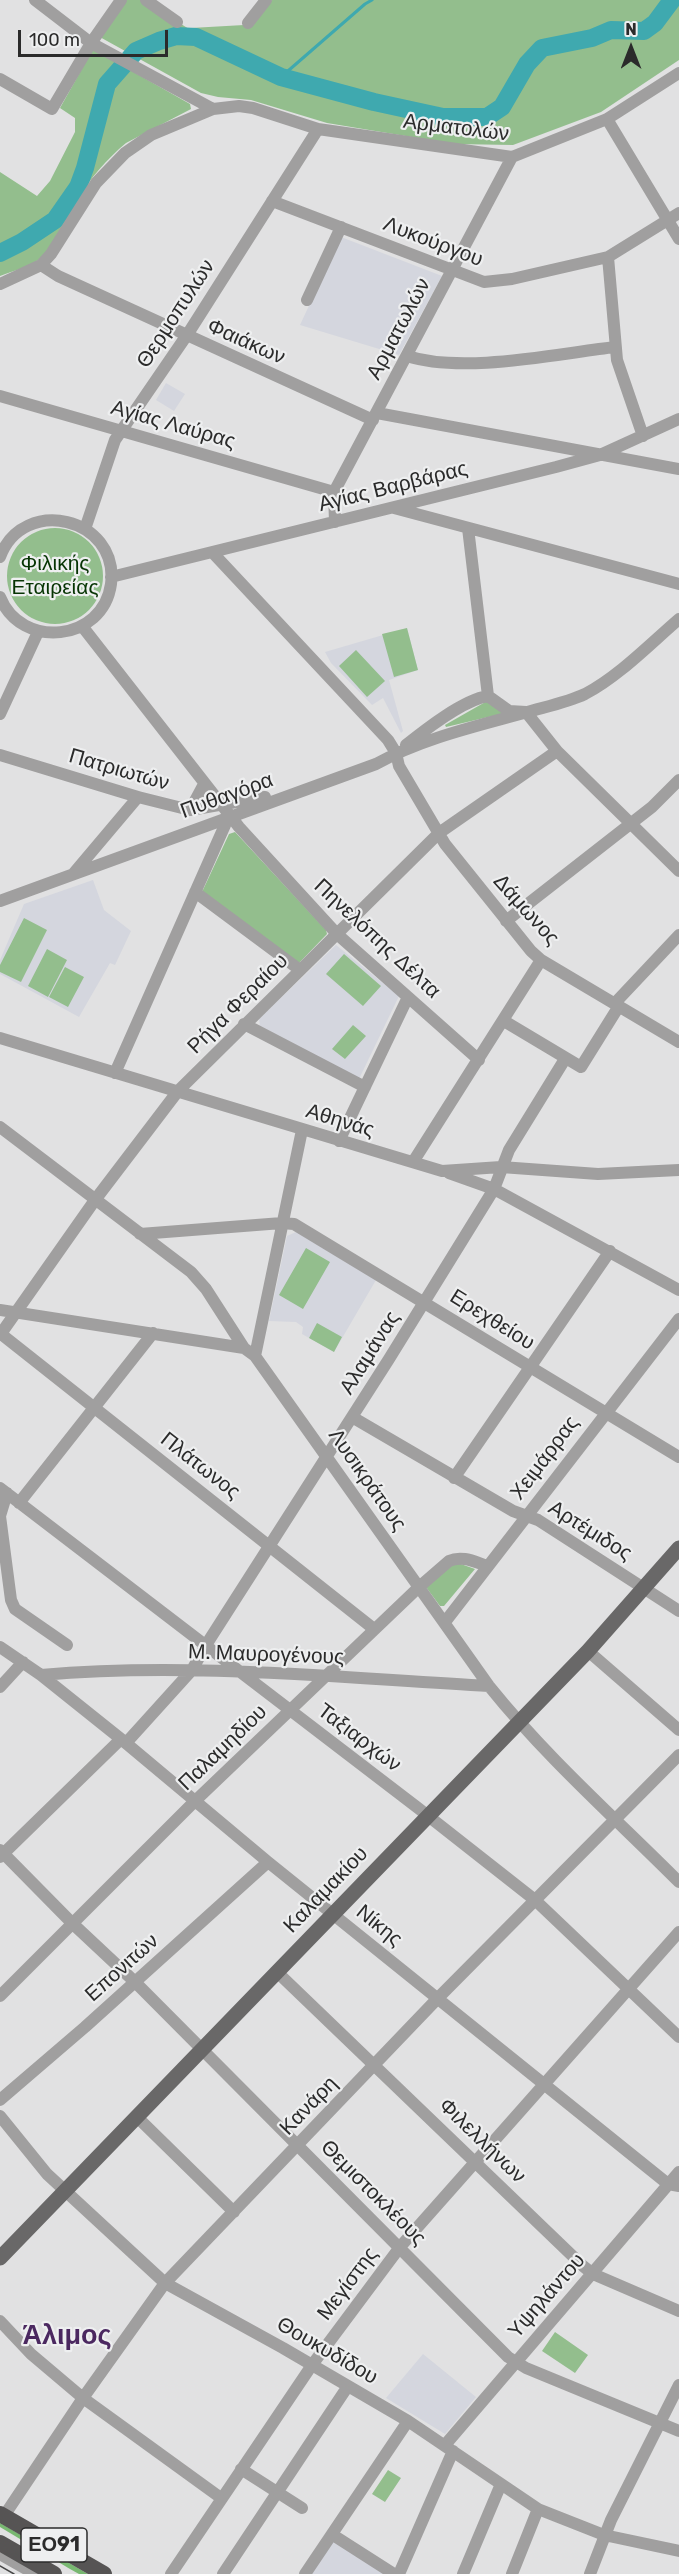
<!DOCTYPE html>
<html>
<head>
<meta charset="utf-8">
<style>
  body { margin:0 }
  #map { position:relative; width:679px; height:2574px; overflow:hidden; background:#e1e1e2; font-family:Rubik,sans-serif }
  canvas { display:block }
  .north { position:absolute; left:601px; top:18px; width:60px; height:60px; -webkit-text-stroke:4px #eeeff0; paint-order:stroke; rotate:0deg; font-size:16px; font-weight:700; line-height:24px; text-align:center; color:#2b2b2b }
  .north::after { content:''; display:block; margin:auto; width:21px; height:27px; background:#2b2b2b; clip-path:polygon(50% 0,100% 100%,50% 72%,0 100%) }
  .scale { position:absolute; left:18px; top:30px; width:150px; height:27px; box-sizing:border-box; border:3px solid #2b2b2b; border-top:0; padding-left:8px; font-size:18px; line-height:21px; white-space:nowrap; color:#2b2b2b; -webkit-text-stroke:4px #eeeff0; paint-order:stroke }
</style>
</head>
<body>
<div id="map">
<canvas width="679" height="2574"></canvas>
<div class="north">N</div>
<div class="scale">100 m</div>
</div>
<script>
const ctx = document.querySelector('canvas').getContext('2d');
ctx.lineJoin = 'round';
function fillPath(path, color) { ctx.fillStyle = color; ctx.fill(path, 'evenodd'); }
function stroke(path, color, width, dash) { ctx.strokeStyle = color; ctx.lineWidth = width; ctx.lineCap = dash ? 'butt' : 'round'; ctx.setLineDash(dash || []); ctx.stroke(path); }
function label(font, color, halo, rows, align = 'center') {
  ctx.font = font + ' Rubik,sans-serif'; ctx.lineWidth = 4.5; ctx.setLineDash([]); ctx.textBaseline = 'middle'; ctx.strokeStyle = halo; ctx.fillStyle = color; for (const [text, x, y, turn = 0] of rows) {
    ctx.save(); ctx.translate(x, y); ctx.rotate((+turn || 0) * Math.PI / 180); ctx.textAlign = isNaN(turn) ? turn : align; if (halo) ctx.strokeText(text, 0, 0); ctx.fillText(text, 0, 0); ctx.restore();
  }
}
fillPath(new Path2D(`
  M341 237 442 276 399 355 300 325Z
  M166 383 185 394 174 411 156 400Z
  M407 628 418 670 389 680 403 731 401 733 383 698 372 705 331 663 325 652Z
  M93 880 104 910 131 931 115 965 110 963 79 1017 0 974V960L24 904Z
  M336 945 399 996 359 1079 260 1027 259 1019Z
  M296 1232 376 1280 334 1352 302 1334 303 1327 296 1322 269 1321 287 1236Z
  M423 2354 476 2397 445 2434 386 2398Z
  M333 2541 385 2574H310Z`), '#d4d6de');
fillPath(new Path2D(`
  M123 0H143L227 53 228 51 191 30V28L244 25 256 19 272 0H679V60L601 112 513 145 454 144 327 123 251 100 218 97 201 93 98 36Z
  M93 49 190 104 191 109 126 143C107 159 91 177 78 199 66 218 57 246 38 260 28 268 12 271 0 276V172L37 196 50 181 75 132V118L60 108Z
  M7 576a48 48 0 1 1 96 0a48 48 0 1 1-96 0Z
  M407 628 418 670 394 677 382 634Z
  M356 650 385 681 367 697 339 666Z
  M487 701 504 711 501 714 446 727 445 725Z
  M235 832 326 930 327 934 299 963 202 892 229 834Z
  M24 918 47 930 21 982 0 972V965Z
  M47 949 67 960 48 997 28 986Z
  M344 954 381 986 363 1006 326 974Z
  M65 967 84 977 68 1007 49 997Z
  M353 1025 366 1036 345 1059 332 1049Z
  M306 1248 330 1262 303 1309 279 1295Z
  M317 1323 342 1337 334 1352 309 1338Z
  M455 1562 475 1569 444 1606H440L426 1587Z
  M555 2332 588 2355 575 2373 542 2351Z
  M388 2470 401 2478 385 2502 372 2494Z`), '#93be8d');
fillPath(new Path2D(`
  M0 2523 88 2574H79L70 2569 0 2527Z`), '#78b871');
stroke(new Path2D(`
  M281 77 365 4 372 0`), '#3fa9af', 3);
stroke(new Path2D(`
  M0 253 22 242 55 220 78 187 85 168 107 84 136 51 159 41 176 36 196 37 281 77 374 102 443 117H487L502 107 527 64 542 48 592 38 611 30 644 31 655 23 672 0`), '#3fa9af', 18);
stroke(new Path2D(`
  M35 0 91 43 213 109
  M146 0 177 22
  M248 23 266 0
  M0 79 52 109 91 43 121 0
  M607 119 679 239
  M272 201 484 282 512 279 608 257 679 213
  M608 257 617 360 643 436
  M41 265 58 276 373 420
  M0 284 41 265 51 254 96 183 125 153 151 135 213 109 239 106 253 108 318 129 512 157 607 119 679 73
  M307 300 341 227
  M407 356C463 374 555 354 615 347
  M0 396 334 492
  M377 413 679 469
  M394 508 679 584
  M335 522 334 492 512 157
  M468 528 488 696
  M85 529 115 440 189 332 318 129
  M212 552 388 740 396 753 399 766 445 844 531 951 541 960 679 1042
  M0 557C23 495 119 517 111 584 103 642 21 650 0 597
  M111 577 556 467 600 455 679 419
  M82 626 239 827 337 934 479 1060
  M488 696 509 711 526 712 557 751 679 871
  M0 714 38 632
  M406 745C426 729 463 700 488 696
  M0 755 138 797 190 810 265 797
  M190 810 204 784
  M73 874 138 797
  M195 892 300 970
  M0 901 376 764C421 739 473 727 524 713 544 707 566 703 585 694 618 677 651 643 679 619
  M506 921 652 807 679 780
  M615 1003 679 935
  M504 1021 581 1067 619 1006
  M244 1024 365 1087
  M0 1038 442 1171 501 1167 598 1174 679 1170
  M115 1073 229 816
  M0 1127 191 1272 206 1289 244 1348 255 1356 489 1686C546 1757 614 1817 679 1882
  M339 1141 408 997
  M413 1162 541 960
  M449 1173 494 1189 679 1290
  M140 1234 282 1223 294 1224 679 1457
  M0 1310 244 1348
  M1 1334 374 1629
  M0 1335 95 1200 178 1091 439 833 557 751
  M255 1356 302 1130
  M352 1417 513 1511 538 1520 679 1611
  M454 1478 610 1251
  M0 1488 418 1808 535 1900 679 2037
  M7 1493 0 1516 11 1600 15 1609 67 1645
  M19 1503 153 1333
  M445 1622 679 1319
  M0 1647 41 1675 121 1739 268 1862 668 2184 679 2186
  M588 1651 679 1730
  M41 1675C190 1662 340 1678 489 1686
  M0 1687 23 1662
  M126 1743 192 1670 206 1645 389 1359 494 1189 509 1150 565 1059
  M0 1850 72 1923 135 1982 508 2357 526 2368 679 2431
  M0 1857 121 1739
  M277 1972 583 2266 593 2274 679 2311
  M0 1996 194 1802 419 1587 449 1561C462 1555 475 1562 488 1566
  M0 2100 85 2027 268 1862
  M0 2116 47 2174 165 2283 283 2348 408 2421 538 2509 604 2535 679 2551
  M137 2117 234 2212
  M0 2321 31 2354 83 2398 221 2498
  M445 2445 679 2172
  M241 2469 302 2508
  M4 2516 83 2398 165 2283 438 1998 679 1755
  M333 2535 394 2574
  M0 2554 35 2574
  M171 2574 312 2365 400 2247 679 1932
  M223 2574 348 2386
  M305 2574 408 2421
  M399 2574 453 2451
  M463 2574 501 2484
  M512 2574 538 2509
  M590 2574 611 2520 679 2385`), '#a09f9f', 12);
stroke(new Path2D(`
  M0 2258 588 1651 679 1548`), '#696868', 15);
stroke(new Path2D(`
  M0 2514 104 2574
  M0 2543 54 2574`), '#565454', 16);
stroke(new Path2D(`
  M0 2566 14 2574`), '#474747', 1.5);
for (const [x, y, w] of [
  [54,2545,66]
]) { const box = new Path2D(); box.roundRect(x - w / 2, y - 17, w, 34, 4.5); ctx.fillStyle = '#eeeff0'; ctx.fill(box); stroke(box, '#2b2b2b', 1.5); }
label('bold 20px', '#2b2b2b', null, [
  ["ΕΟ91",54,2545]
]);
label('21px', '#2b2b2b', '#eeeff0', [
  ["Αρματολών",456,128,7],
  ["Λυκούργου",433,242,21],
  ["Θερμοπυλών",176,314,-57],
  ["Αρματωλών",399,329,-62],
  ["Φαιάκων",246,342,24],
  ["Αγίας Λαύρας",173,425,16],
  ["Αγίας Βαρβάρας",393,487,-14],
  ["Πατριωτών",119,770,16],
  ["Πυθαγόρα",227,796,-20],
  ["Δάμωνος",526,910,48],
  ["Πηνελόπης Δέλτα",377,939,43],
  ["Ρήγα Φεραίου",238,1004,-45],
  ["Αθηνάς",340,1121,17],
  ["Ερεχθείου",492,1320,32],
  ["Αλαμάνας",370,1353,-58],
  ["Χειμάρρας",545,1458,-53],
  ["Πλάτωνος",200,1466,38],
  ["Λυσικράτους",367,1480,55],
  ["Αρτέμιδος",590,1531,32],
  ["Μ. Μαυρογένους",266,1655,2],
  ["Ταξιαρχών",359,1738,37],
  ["Παλαμηδίου",223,1748,-44],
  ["Καλαμακίου",326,1890,-46],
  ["Νίκης",379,1926,39],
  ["Επονιτών",122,1968,-42],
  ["Κανάρη",309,2106,-46],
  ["Φιλελλήνων",482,2141,44],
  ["Θεμιστοκλέους",373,2193,45],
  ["Μεγίστης",348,2284,-53],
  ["Υψηλάντου",547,2296,-49],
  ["Θουκυδίδου",327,2351,30]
]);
label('21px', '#063403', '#eeeff0', [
  ["Φιλικής",55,564],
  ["Εταιρείας",55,588]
]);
label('bold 27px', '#4b2860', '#eeeff0', [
  ["Άλιμος",67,2336]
]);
</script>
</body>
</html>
